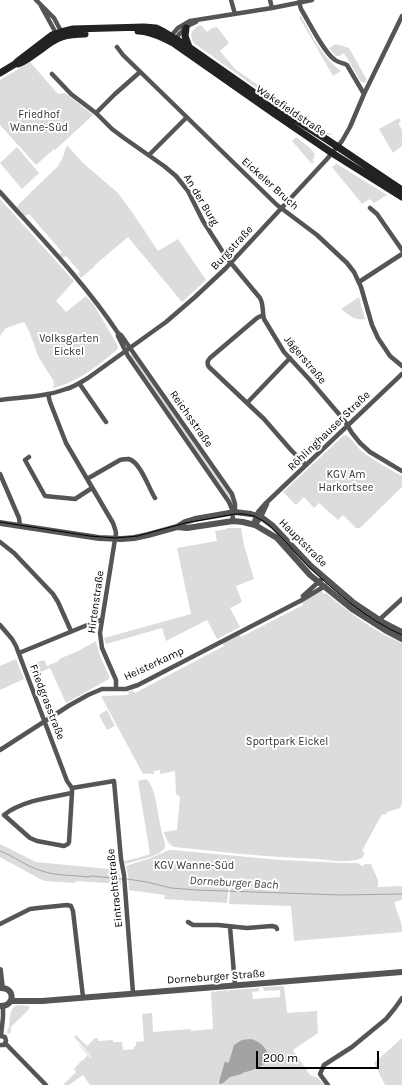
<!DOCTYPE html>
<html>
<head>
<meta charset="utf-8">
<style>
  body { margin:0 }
  #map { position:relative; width:402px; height:1085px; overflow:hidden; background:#fff; font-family:Karla,sans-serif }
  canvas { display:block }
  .scale { position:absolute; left:256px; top:1051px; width:123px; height:18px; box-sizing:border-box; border:2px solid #000; border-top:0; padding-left:5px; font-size:12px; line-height:14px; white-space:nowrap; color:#000; -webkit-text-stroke:3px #fff; paint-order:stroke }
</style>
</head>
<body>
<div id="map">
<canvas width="402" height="1085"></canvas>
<div class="scale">200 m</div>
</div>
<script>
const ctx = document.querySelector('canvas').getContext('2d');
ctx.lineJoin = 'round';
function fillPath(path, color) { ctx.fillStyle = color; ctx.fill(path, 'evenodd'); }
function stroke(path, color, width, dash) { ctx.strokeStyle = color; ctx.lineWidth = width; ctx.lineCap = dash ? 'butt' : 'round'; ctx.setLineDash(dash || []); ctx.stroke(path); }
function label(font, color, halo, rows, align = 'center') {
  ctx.font = font + ' Karla,sans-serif'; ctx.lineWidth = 4; ctx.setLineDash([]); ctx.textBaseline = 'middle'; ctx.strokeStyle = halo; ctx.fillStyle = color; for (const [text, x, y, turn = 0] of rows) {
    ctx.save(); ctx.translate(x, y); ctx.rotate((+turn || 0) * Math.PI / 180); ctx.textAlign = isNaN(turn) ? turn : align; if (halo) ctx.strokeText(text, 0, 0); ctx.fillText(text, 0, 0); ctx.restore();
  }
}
fillPath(new Path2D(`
  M301 16C312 36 322 57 341 71L333 76 299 17Z
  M201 25 207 32 212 28 217 27 229 43 220 51 235 69 327 133 334 134 330 135 326 134 276 102 194 43C188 35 192 28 201 25Z
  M336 44 349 48 367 80 365 83 361 82 344 53 339 56H336L329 48Z
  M30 62 58 94 65 93 93 115 55 150 54 149 36 165 0 125V80Z
  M399 118 401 122 399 123V125L402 130V146L393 153 379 129Z
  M296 137 310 148 315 154 314 156 315 157 312 160 314 161 312 164 292 141Z
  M67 145 83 163 118 193 132 212 158 251 178 239 206 280 182 302 128 237 95 265 94 267 81 278 78 274 80 272 66 256 63 258 59 254 62 252 29 214 25 216 17 207 18 205 58 166 62 159Z
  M17 147 39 173 22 189 0 163Z
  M336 164H337L387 195 374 203 370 199 362 204 332 167Z
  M0 199 74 281 56 301 66 312 86 296 94 305 118 346 117 350C98 365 78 383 52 388L54 385 53 380 39 358 29 331 24 322 6 328 0 336Z
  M359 297 365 319C355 321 349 315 341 309Z
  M132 354 231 495 233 505 129 356Z
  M346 435C353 439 357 448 364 453 376 462 389 469 402 476V487L360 528H356L343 515 338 520 319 503 314 508 304 497 296 505 283 492 343 436Z
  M227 528H241L244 545 254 579 236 586 242 602 230 608 240 627 217 639 207 620 166 641 162 628 106 644 104 638 191 614 177 548 217 541 215 531 227 529Z
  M321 591 324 594 326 593C350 613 373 631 402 643V803L400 808 387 812 385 815 382 814 362 851 365 853 362 858C348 864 330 860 316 859 269 857 221 852 174 847 168 844 166 839 164 832L177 830 180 797 176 794 175 771 160 774V770L154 771V774C150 774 147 773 143 774L101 696 127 695 129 694 128 692 133 690 135 693 224 646 222 643 239 634 241 637 303 605 302 602Z
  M96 641 100 656 109 676V679L66 703 50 668 32 676 28 665 44 660 47 666 59 661V659L78 651Z
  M16 659 24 679 0 690V666Z
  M107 710 115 726 107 730 99 715Z
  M146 779C156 786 158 817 161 828 162 834 164 839 165 844 165 847 165 848 163 850 156 857 135 861 125 864L124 861 138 858 150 854 138 781Z
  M0 844 36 862 119 870 121 884 76 881 75 883 45 881 40 879 0 857Z
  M169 850H172L281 860 345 863H358L360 865 363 866 365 864H371L378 880V887L402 886V900L394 902 402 926V932L294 941 291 906 229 904 231 883H229L227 903 164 899 165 895 129 890 128 875 126 866 151 858Z
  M284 986 287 1013 317 1011 318 1033 293 1050 310 1075 318 1078 325 1085H90L83 1075 69 1085H63L76 1072 74 1069 82 1060H84V1059L88 1055 79 1045V1044L88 1053 90 1058H91L89 1053 74 1037 76 1035 87 1046 95 1038H98V1041L113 1040V1042H122L123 1050 134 1049V1046H136V1042L144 1041 142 1014 152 1013 153 1032 191 1029V1031L213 1029 211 992 228 990V992L229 991V990L259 988V991L252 992 253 999 280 997V990L264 991 263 987Z
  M17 1005 30 1006 29 1008V1009L11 1027V1032L9 1034 7 1033 8 1028H9C10 1020 9 1008 17 1005Z
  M402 1038V1085H385L374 1063Z`), '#dcdcdc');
fillPath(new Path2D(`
  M250 1039C260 1040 274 1053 265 1063 259 1069 249 1071 242 1073V1074L230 1077 223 1083 220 1084 219 1082 225 1061 227 1063 229 1062 234 1045 242 1040Z`), '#a3a3a3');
stroke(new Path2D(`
  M0 851C14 856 27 867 42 871 56 876 73 875 88 877L92 876 122 879
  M127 879 147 882 171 888 197 890 341 895 402 894`), '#a3a3a3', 1);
stroke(new Path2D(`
  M36 0 54 18 62 33
  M231 0 235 14
  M270 0 272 8
  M299 2 301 9C309 22 324 53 335 60 339 63 344 63 347 65L364 94
  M41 6 57 35
  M170 37 178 28 190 21 272 8 312 0
  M175 40C180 32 188 25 196 22
  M117 47 123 55 277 205 317 235 347 263 354 272 361 287 372 325 378 338 390 356 402 366
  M52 74 71 94 96 113 112 129 124 138 164 166 176 176 188 191 203 221 226 257 260 298C264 305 262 312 264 319L284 352 309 379 344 420 352 433 360 443 370 452 402 471
  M96 113 115 94 140 72
  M149 155 186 118
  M0 192C41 238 84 282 118 333V336L128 356 229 502 232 509 233 521
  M370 208 377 214 402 250
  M359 282 402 254
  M263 315 257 318 210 358C207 361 207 364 209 367L264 419 291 450 306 465
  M118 333 121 335 232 494 235 504V513
  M79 383 106 422
  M48 394 50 402 66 443 113 523 115 529 116 533 100 633 102 648 116 680V689
  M0 400C22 397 45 397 66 389 74 387 81 382 88 378L166 322 195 297 226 268 327 159 342 141 350 127 364 94 402 16
  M247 403 290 358
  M29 457 25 460 45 496 75 499 92 488
  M0 474 19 518 20 526
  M87 479 120 460C123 459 126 459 129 459 141 463 149 489 155 498
  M253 524 258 512 265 504 402 374
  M255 525 260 519 267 504
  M0 542 14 553 53 594 58 602 71 631
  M303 596 324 577
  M379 620 402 599
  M0 625 12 639 16 646 67 781 72 788
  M19 653 97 621 101 620
  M0 750 70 705 88 695 102 689H126L138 685 300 601 325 586
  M72 788 114 781 121 859 124 875 133 993
  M72 788V793C51 797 21 801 4 815L30 838 37 841 64 846 68 844 69 842 72 793
  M188 922 193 925H218L247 928 272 926 276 927 277 929
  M0 924 30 909 38 908 67 905 71 906 73 911 83 997
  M230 927 235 985
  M0 1036 5 1037 6 1041 4 1045H0
  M1 1036 3 1017V1006
  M5 1043 46 1085
  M328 1085 322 1077 320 1074 324 1065 352 1047 386 1019 395 1008 402 998`), '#555', 4.5);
stroke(new Path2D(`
  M0 523 99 538 122 539 134 538 148 535 177 527 185 522 195 519 235 512 251 514 261 517 273 526 311 566 354 603 384 623 402 632
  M177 527 187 528 233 521 243 522 255 525 277 538 310 575 352 609 385 630 402 639
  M0 970 2 988
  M0 988C16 987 15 1007 0 1006
  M11 1001H42L402 972`), '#555', 6);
stroke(new Path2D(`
  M186 28 185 36 189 47
  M138 31C150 31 162 37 173 43L273 113 332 153 402 197
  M18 64C27 61 34 54 42 49 57 37 66 34 85 34
  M0 73 15 64 18 61 52 35 61 32 73 29 144 27 156 28 164 32 189 47 272 105 326 139 402 190`), '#222', 7);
stroke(new Path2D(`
  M0 522 90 536 115 538 138 536 185 523 235 514H243L254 516 265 522 270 526C283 538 294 551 306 564 334 591 366 619 402 635`), '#000', 1);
label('11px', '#000', '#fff', [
  ["Wakefieldstraße",291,111,34],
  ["Eickeler Bruch",270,184,42],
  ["An der Burg",201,200,59],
  ["Burgstraße",232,248,-47],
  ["Jägerstraße",305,360,50],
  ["Reichsstraße",191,419,55],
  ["Röhlinghauser Straße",329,431,-44],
  ["Hauptstraße",303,543,45],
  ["Hirtenstraße",96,602,-82],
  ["Heisterkamp",154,664,-25],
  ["Friedgrasstraße",47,702,69],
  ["Eintrachtstraße",115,888,-96],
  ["Dorneburger Straße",216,977,-4]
]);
label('11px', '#333', '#fff', [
  ["Friedhof",39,115],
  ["Wanne-Süd",39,128],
  ["Volksgarten",69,339],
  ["Eickel",69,352],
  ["KGV Am",346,475],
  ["Harkortsee",346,488],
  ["Sportpark Eickel",287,742],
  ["KGV Wanne-Süd",194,866]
]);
label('italic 12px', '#444', '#fff', [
  ["Dorneburger Bach",234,883,3]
]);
</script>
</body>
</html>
